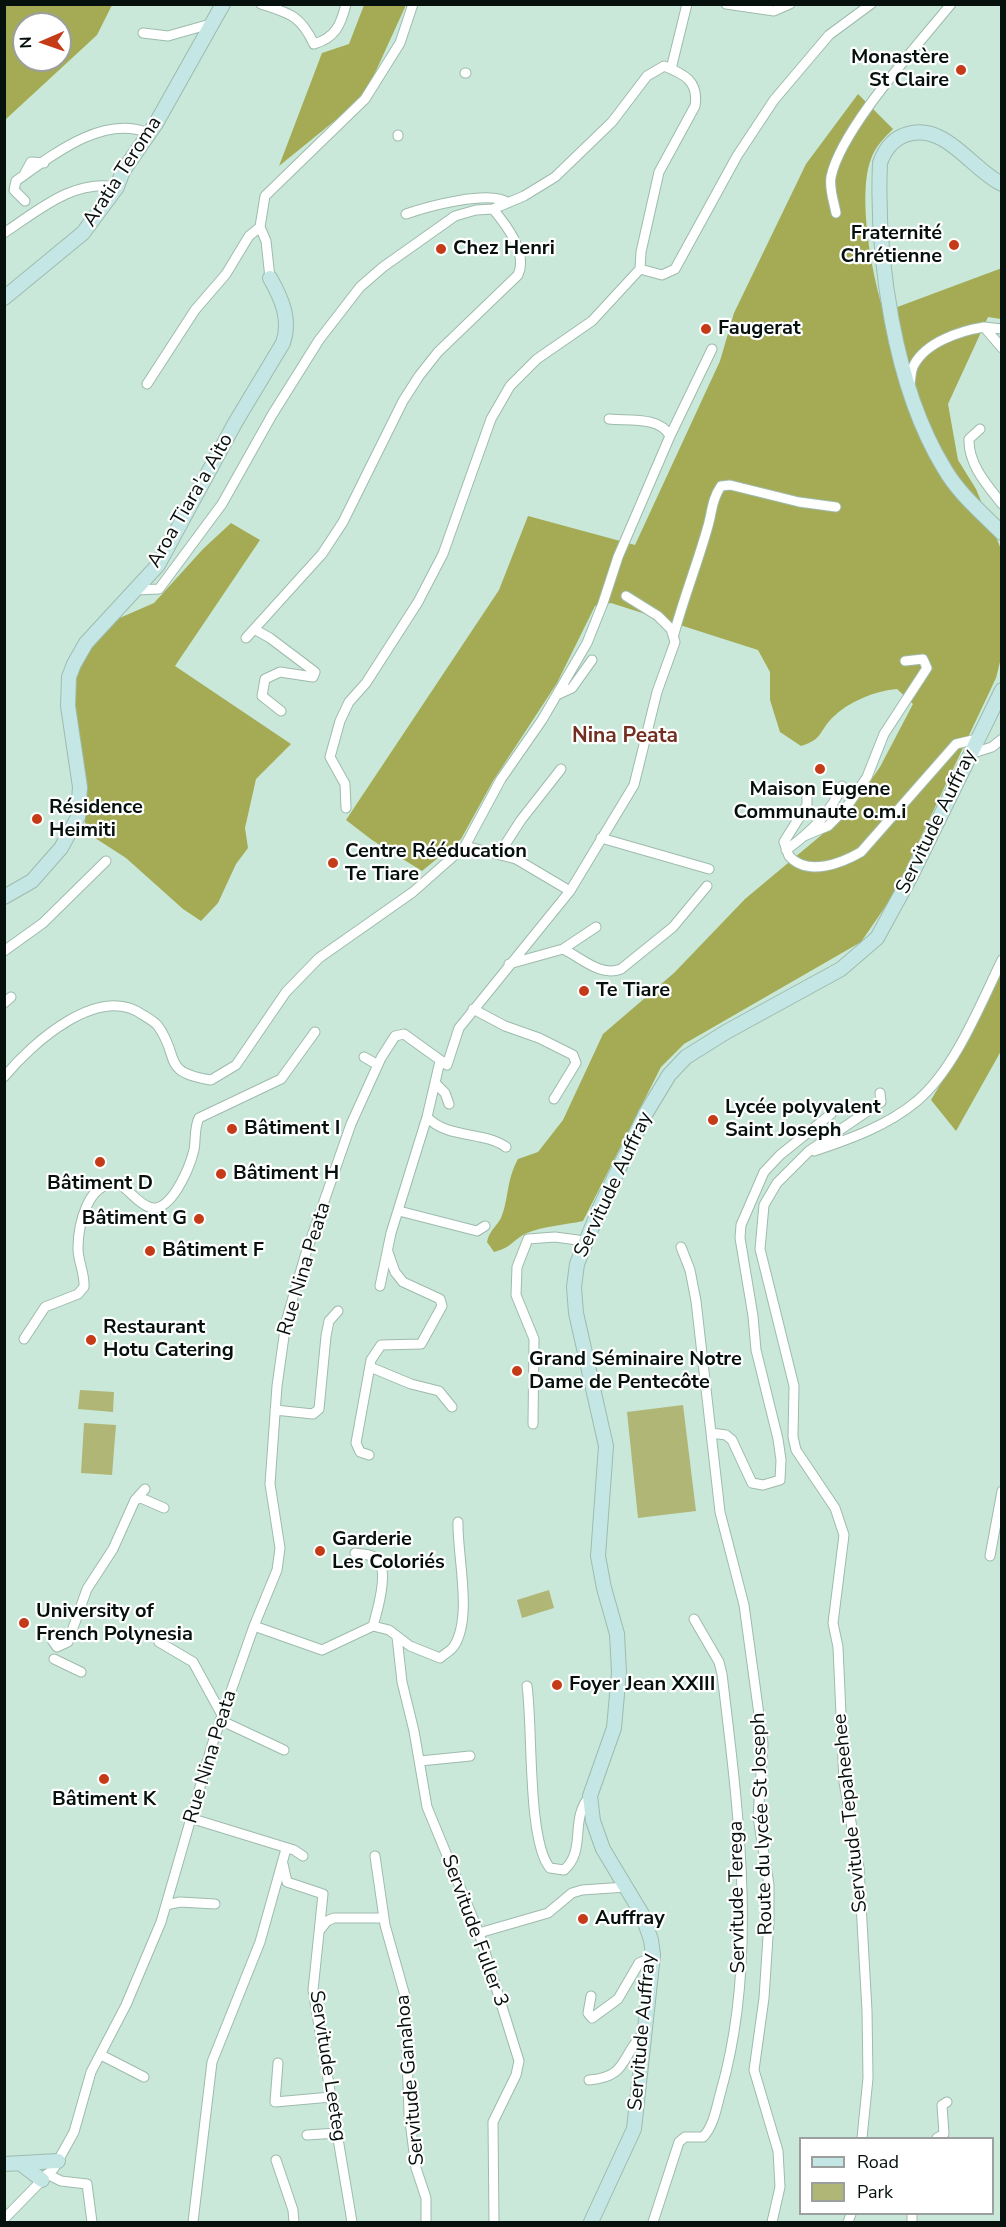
<!DOCTYPE html>
<html>
<head>
<meta charset="utf-8">
<style>
  body { margin:0 }
  #map { position:relative; width:1006px; height:2227px; overflow:hidden; background:#c9e8d9; font-family:"Nunito Sans",sans-serif }
  canvas { display:block }
  .frame { position:absolute; inset:0; border:6px solid #06100c; pointer-events:none }
  .legend { position:absolute; left:799px; top:2137px; width:195px; height:78px; box-sizing:border-box; background:#fff; border:2px solid #9b9f9e; margin:0; padding:8px 10px; list-style:none; font-size:18px; color:#06100c }
  .legend li { display:flex; align-items:center; gap:12px; height:30px }
  .legend b { width:30px; border:2px solid #9b9f9e }
  .north { position:absolute; left:12px; top:12px; width:60px; height:60px; box-sizing:border-box; background:#fff; border:2px solid #9b9f9e; border-radius:50%; rotate:268deg; font-size:16px; font-weight:700; line-height:24px; text-align:center; color:#06100c }
  .north::after { content:''; display:block; margin:auto; width:21px; height:27px; background:#c53b18; clip-path:polygon(50% 0,100% 100%,50% 72%,0 100%) }
</style>
</head>
<body>
<div id="map">
<canvas width="1006" height="2227"></canvas>
<div class="frame"></div>
<ul class="legend">
<li><b style="height:8px;background:#c4e7e6"></b>Road</li>
<li><b style="height:16px;background:#b0b676"></b>Park</li>
</ul>
<div class="north">N</div>
</div>
<script>
const ctx = document.querySelector('canvas').getContext('2d');
ctx.lineJoin = 'round';
function fillPath(path, color) { ctx.fillStyle = color; ctx.fill(path, 'evenodd'); }
function stroke(path, color, width, dash) { ctx.strokeStyle = color; ctx.lineWidth = width; ctx.lineCap = dash ? 'butt' : 'round'; ctx.setLineDash(dash || []); ctx.stroke(path); }
function label(font, color, halo, rows, align = 'center') {
  ctx.font = font + ' "Nunito Sans",sans-serif'; ctx.lineWidth = 4.5; ctx.setLineDash([]); ctx.textBaseline = 'middle'; ctx.strokeStyle = halo; ctx.fillStyle = color; for (const [text, x, y, turn = 0] of rows) {
    ctx.save(); ctx.translate(x, y); ctx.rotate((+turn || 0) * Math.PI / 180); ctx.textAlign = isNaN(turn) ? turn : align; if (halo) ctx.strokeText(text, 0, 0); ctx.fillText(text, 0, 0); ctx.restore();
  }
}
fillPath(new Path2D(`
  M80 1390 114 1392 113 1412 78 1409Z
  M683 1405 696 1511 638 1518 627 1412Z
  M84 1423 116 1425 112 1475 81 1473Z
  M549 1590 554 1608 522 1618 517 1600Z`), '#b0b676');
fillPath(new Path2D(`
  M5 4 112 5 97 35 5 120ZM24 24H60V60H24Z
  M364 5H406L364 97 279 166 322 53 349 44Z
  M858 94 893 129C884 138 875 147 871 159 857 195 872 276 884 312L1002 268 1001 319 988 317 948 404 958 460 976 489 1001 549V658L996 678 894 894 861 942 684 1044 661 1067 583 1221C565 1225 543 1226 527 1233 512 1240 513 1247 494 1252L487 1242C489 1231 496 1227 501 1218 509 1199 506 1181 518 1159L538 1152 563 1120 603 1034 674 973 745 899 849 812 880 767 913 704 897 689C875 691 849 701 832 718 818 733 823 739 801 746L780 732 770 700V672L758 650 611 603 595 606 557 683 493 781 461 839 422 871 372 840 346 820 499 590 528 516 635 545 720 361 734 313 806 164Z
  M231 523 260 540 175 666 291 744 256 779 245 828 248 848 236 864 218 903 201 921 183 909 126 858 92 836 84 820 79 732 72 688 83 659 115 620 154 603 203 549Z
  M1001 974V1051L956 1131 931 1100 981 1016Z`), '#a4ab54');
const street = new Path2D(`
  M261 4C291 14 300 15 314 44 335 38 341 25 346 4
  M726 4 774 11 790 4
  M143 33 168 36 214 23
  M671 69 687 4
  M465 73H466
  M398 135V136
  M24 175 31 162 44 163
  M25 201 14 190 16 181C51 156 103 114 148 133
  M836 213C834 202 829 189 831 177 841 129 918 45 951 4
  M406 214C426 207 491 189 508 203
  M4 233C39 210 73 179 117 187
  M640 269 662 275 675 269 737 156 774 100 829 35 871 4
  M270 278 266 241 260 227 265 196 365 99 400 43 413 4
  M984 327 1002 329
  M147 384 195 310 226 274 249 236 260 227
  M910 384C911 378 911 370 914 365 926 342 960 331 984 327L1002 348
  M980 429 969 439C968 464 987 485 1002 504
  M670 436 712 349
  M135 590 159 589 222 504 272 415 319 340 360 287 383 267 455 216 476 210 493 209 524 196 555 177 612 122 647 76 664 66C684 74 699 81 695 106L659 172 641 252 640 269 592 321 537 359 510 386 491 419 443 554 418 602 366 683 349 702 340 721 330 757 345 784 346 808
  M254 629 270 638 315 672 313 677 280 672 265 679 262 696 281 711
  M674 634C684 597 698 562 708 526 712 512 712 499 721 486L730 485 799 502 836 507
  M246 638 322 554 343 522 403 401 419 376 438 352 518 275C528 253 507 226 493 209
  M559 694 572 688 592 660
  M970 754 992 747 1002 739
  M807 789V805L784 842 789 856C808 877 842 863 861 852L956 744 977 739
  M804 836 828 826 846 808 867 777 884 734 927 668 923 659 905 661
  M601 838 709 869
  M465 846 501 779 542 720 587 643 603 603 618 557 670 436C660 416 628 421 609 419
  M786 850C810 833 831 813 842 786
  M499 854 521 820 561 769
  M570 891 634 785 657 692 675 642 671 629 658 616 626 596
  M563 949C582 958 600 977 621 969L673 927 707 886
  M4 951 43 923 106 861
  M509 964 563 949 596 927
  M4 1003 11 997
  M473 1009 505 1026 539 1038 573 1055 576 1063 554 1099
  M364 1057 378 1065
  M4 1077C32 1043 99 983 143 1015 148 1018 155 1022 158 1026 181 1058 160 1072 211 1080L236 1065 286 992 319 958 413 892 465 846 516 859 570 891 459 1028 447 1065 404 1034 395 1036 381 1058 351 1124 305 1256 286 1322 277 1386 270 1484 280 1548 277 1570 254 1626 213 1742 161 1922 126 2005 91 2072 74 2132 54 2168 4 2219
  M436 1084 445 1093 449 1104
  M427 1117C447 1139 484 1131 506 1147
  M814 1151C850 1139 887 1126 917 1101 955 1069 980 1005 1002 960
  M399 1211 477 1231 485 1226
  M681 1247 690 1270 696 1301 720 1512 744 1605 763 1744 758 1817 769 1885V1921L764 1998 754 2070 778 2151 780 2187 772 2222
  M380 1286 391 1233 427 1117 440 1061
  M24 1339 45 1307 78 1294 84 1287C85 1274 78 1261 78 1249 78 1225 88 1179 119 1184 130 1190 136 1202 149 1207 171 1215 190 1166 194 1150 196 1139 194 1128 199 1118L281 1079 315 1032
  M370 1367 411 1384 439 1391 452 1407
  M275 1410 313 1414 319 1409 326 1336 329 1321 338 1311
  M533 1424 534 1339 516 1295 517 1267 528 1239 555 1237 585 1241
  M711 1433 726 1435 732 1440 752 1483 763 1485 780 1480 781 1460 778 1439 756 1350 753 1316 740 1238 741 1225 764 1172 780 1155 831 1114
  M369 1455 360 1452 356 1443 371 1360 381 1345 421 1344 442 1306 440 1299 403 1282 395 1272 388 1252
  M135 1500 141 1498 164 1508
  M355 1553C362 1554 373 1554 378 1560 389 1572 377 1612 373 1626
  M990 1556 1002 1491
  M254 1626 322 1650 373 1626 389 1630 410 1646 440 1658C444 1654 451 1651 454 1646 473 1617 457 1555 458 1522
  M397 1637 402 1682 414 1731 427 1807 479 1933 519 2061 516 2075 493 2122 494 2222
  M52 1640 57 1647 68 1642 87 1589 113 1549 135 1500 145 1489
  M159 1642 193 1662 222 1715
  M54 1659 81 1672
  M527 1686C533 1726 527 1841 550 1868L564 1870C587 1850 569 1819 590 1796
  M220 1720 284 1750
  M420 1761 470 1756
  M190 1818 294 1850 303 1856
  M375 1856 385 1925 405 1996 409 2114 416 2168 426 2198V2222
  M283 1864 287 1882 323 1894 313 1990 352 2222
  M166 1905 180 1902 215 1904
  M320 1930 327 1921 334 1918H384
  M479 1933 548 1913 572 1893 582 1890 626 1887
  M591 1996 588 2013 592 2018 618 1999 639 1963 653 1957
  M101 2055 144 2077
  M278 2063 275 2102 331 2097
  M589 2080C628 2077 620 2057 643 2034
  M307 2135 337 2133
  M862 2138 868 2078 867 2011 859 1868 844 1782 838 1647 833 1623 844 1535 835 1508 796 1450 793 1437 794 1386 760 1249 764 1205 777 1183 809 1151 881 1102 880 1093
  M937 2138 944 2134 942 2105 947 2102
  M276 2160 293 2210 294 2222
  M47 2174 61 2181 87 2184 92 2222
  M193 2222 212 2062 260 1942 286 1849
  M653 2222 679 2142 685 2137H703C714 2126 717 2105 721 2091 759 1959 738 1808 722 1674L719 1662 694 1619
  M848 2222 851 2214
  M912 2222V2214`);
const secondary = new Path2D(`
  M1002 184C972 170 946 123 908 134 893 138 885 149 880 163 876 258 894 386 944 468 959 494 981 512 1002 533
  M4 298 83 233 117 187 123 171 155 125 223 4
  M4 897 32 881 61 848 78 817 80 787 68 706 69 677 74 664 86 643 158 565 235 423 283 343C291 320 282 299 270 278
  M4 2164 58 2161
  M21 2164 42 2180
  M591 2222 634 2129 653 1955 651 1940 642 1914 603 1849 593 1821 590 1796 614 1728 619 1672 617 1634 604 1588 598 1556 606 1446 576 1313 574 1287 577 1264 601 1205 646 1113 669 1075 686 1057 726 1032 841 969 877 938 911 876 1002 690`);
stroke(street, '#9ebbad', 11);
stroke(secondary, '#9ebbad', 16);
stroke(street, '#fff', 9);
stroke(secondary, '#c4e7e6', 14);
for (const [x, y, r, color] of [
  [961,70,6,"#c53b18"],
  [954,245,6,"#c53b18"],
  [441,249,6,"#c53b18"],
  [706,329,6,"#c53b18"],
  [820,769,6,"#c53b18"],
  [37,819,6,"#c53b18"],
  [333,863,6,"#c53b18"],
  [584,991,6,"#c53b18"],
  [713,1120,6,"#c53b18"],
  [232,1129,6,"#c53b18"],
  [100,1162,6,"#c53b18"],
  [221,1174,6,"#c53b18"],
  [199,1219,6,"#c53b18"],
  [150,1251,6,"#c53b18"],
  [91,1340,6,"#c53b18"],
  [517,1371,6,"#c53b18"],
  [320,1551,6,"#c53b18"],
  [24,1623,6,"#c53b18"],
  [557,1685,6,"#c53b18"],
  [104,1779,6,"#c53b18"],
  [583,1919,6,"#c53b18"]
]) { const dot = new Path2D(); dot.arc(x, y, r, 0, 2 * Math.PI); ctx.fillStyle = color; ctx.fill(dot); stroke(dot, '#fff', 2); }
label('bold 20px', '#06100c', '#fff', [
  ["Monastère",949,58,"right"],
  ["St Claire",949,81,"right"],
  ["Fraternité",942,234,"right"],
  ["Chrétienne",942,257,"right"],
  ["Chez Henri",453,249],
  ["Faugerat",718,329],
  ["Maison Eugene",820,790,"center"],
  ["Communaute o.m.i",820,813,"center"],
  ["Résidence",49,808],
  ["Heimiti",49,831],
  ["Centre Rééducation",345,852],
  ["Te Tiare",345,875],
  ["Te Tiare",596,991],
  ["Lycée polyvalent",725,1108],
  ["Saint Joseph",725,1131],
  ["Bâtiment I",244,1129],
  ["Bâtiment H",233,1174],
  ["Bâtiment D",100,1184,"center"],
  ["Bâtiment G",187,1219,"right"],
  ["Bâtiment F",162,1251],
  ["Restaurant",103,1328],
  ["Hotu Catering",103,1351],
  ["Grand Séminaire Notre",529,1360],
  ["Dame de Pentecôte",529,1383],
  ["Garderie",332,1540],
  ["Les Coloriés",332,1563],
  ["University of",36,1612],
  ["French Polynesia",36,1635],
  ["Foyer Jean XXIII",569,1685],
  ["Bâtiment K",104,1800,"center"],
  ["Auffray",595,1919]
], 'left');
label('20px', '#06100c', '#fff', [
  ["Aratia Teroma",123,172,-57],
  ["Aroa Tiara'a Aito",191,501,-60],
  ["Servitude Auffray",937,822,-64],
  ["Servitude Auffray",614,1185,-65],
  ["Rue Nina Peata",305,1269,-73],
  ["Rue Nina Peata",211,1757,-73],
  ["Servitude Tepaheehee",851,1813,-96],
  ["Route du lycée St Joseph",763,1824,-92],
  ["Servitude Terega",738,1897,-91],
  ["Servitude Fuller 3",474,1931,70],
  ["Servitude Auffray",643,2032,-85],
  ["Servitude Leeteg",327,2066,81],
  ["Servitude Ganahoa",411,2080,-95]
]);
label('bold 21px', '#722e1e', '#fff', [
  ["Nina Peata",625,737]
]);
</script>
</body>
</html>
